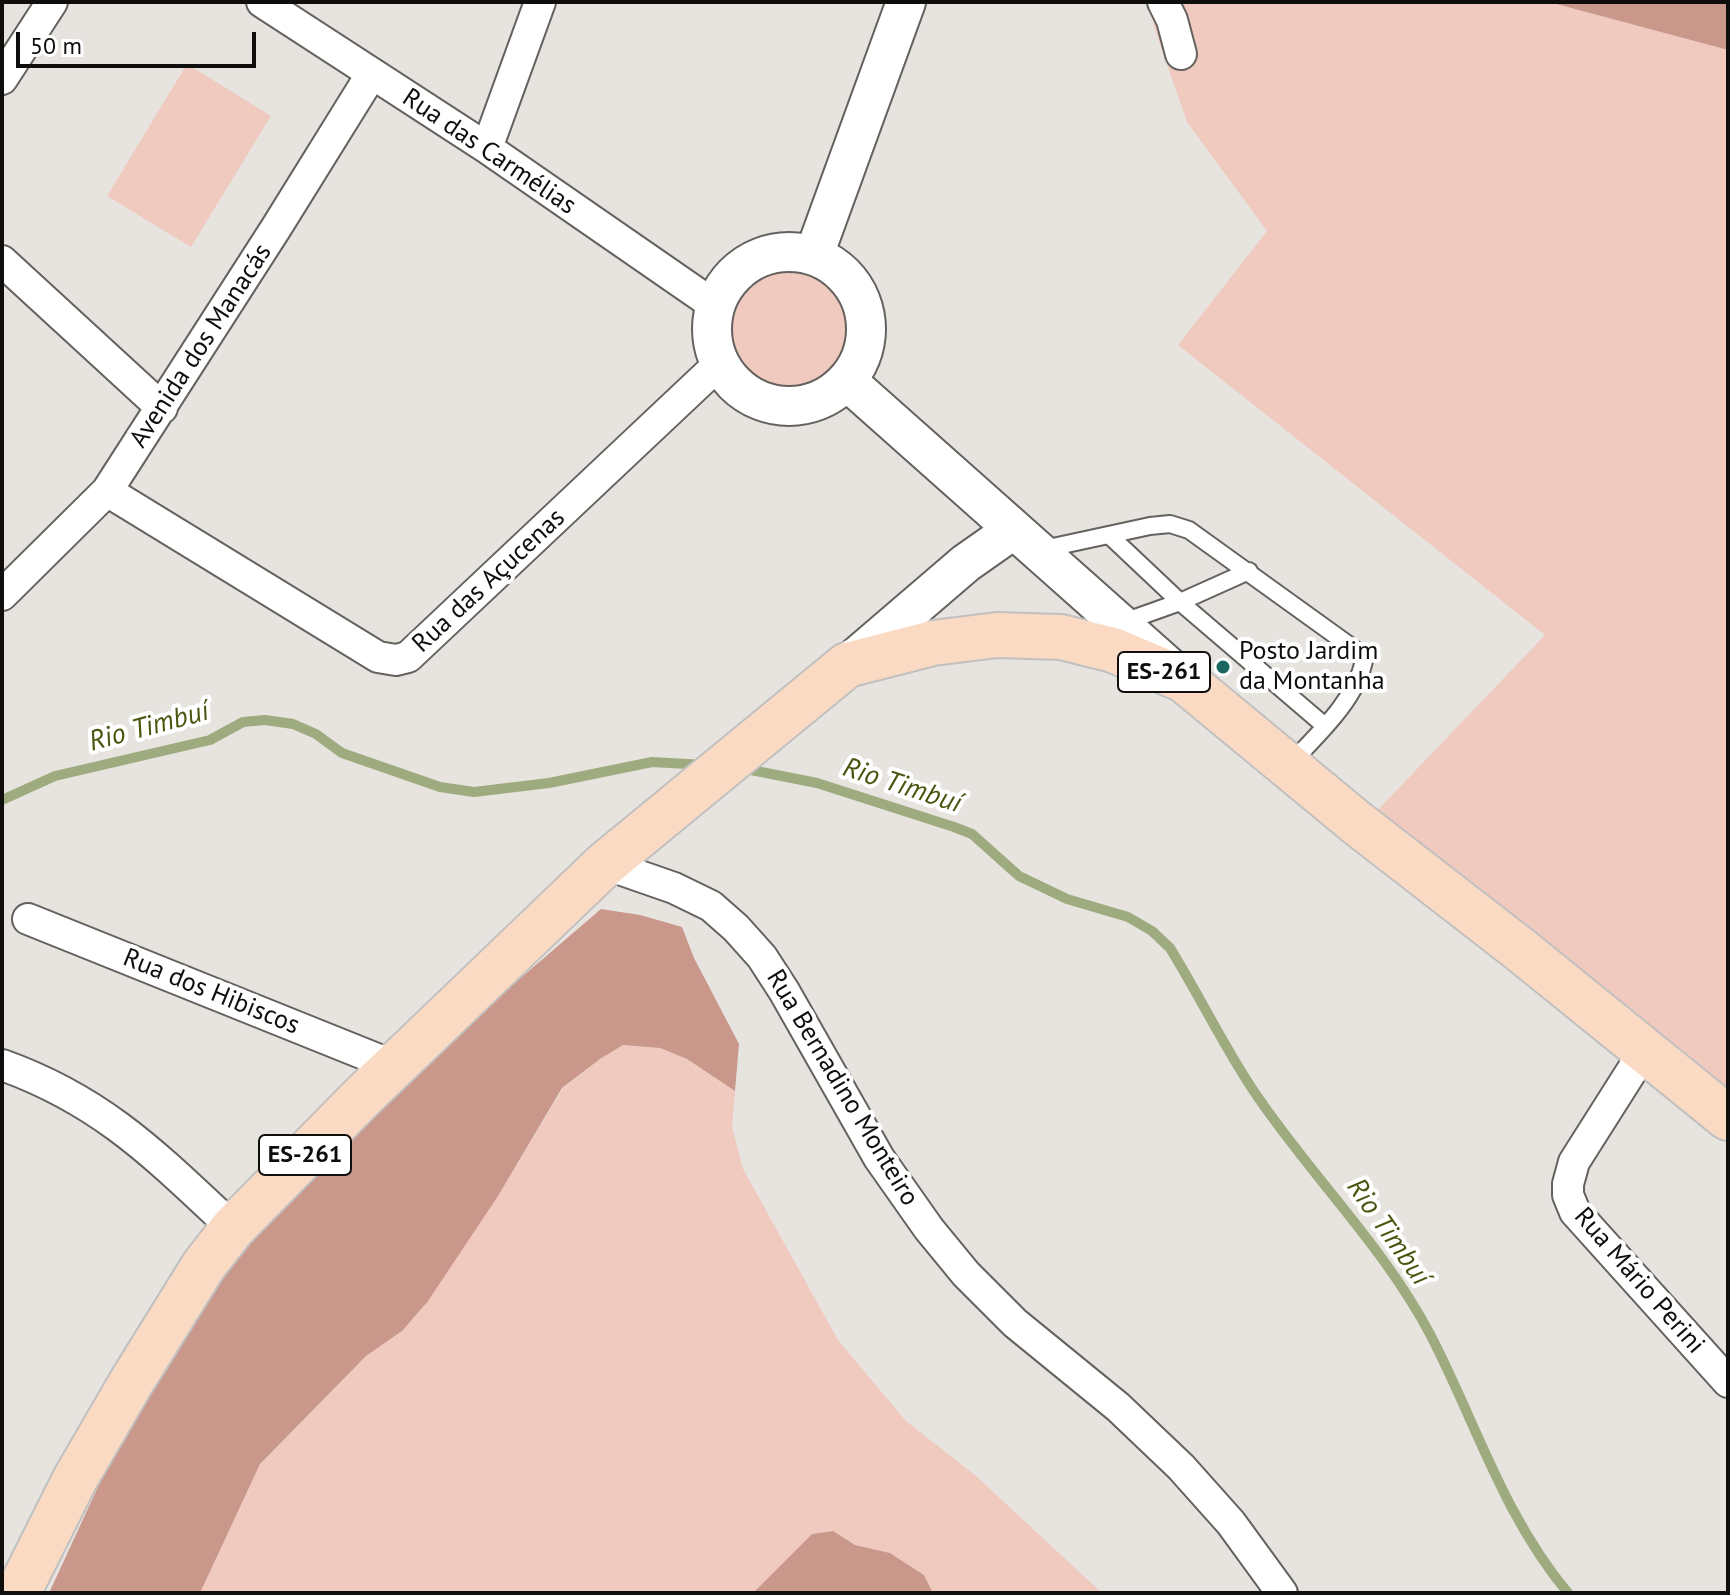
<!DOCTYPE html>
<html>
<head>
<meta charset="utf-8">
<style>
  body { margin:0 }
  #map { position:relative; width:1730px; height:1595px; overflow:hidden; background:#e7e4e0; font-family:"PT Sans",sans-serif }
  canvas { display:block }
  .frame { position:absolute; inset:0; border:4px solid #0f0e0d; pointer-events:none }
  .scale { position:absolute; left:16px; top:32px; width:240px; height:36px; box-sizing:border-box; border:4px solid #0f0e0d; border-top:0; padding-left:10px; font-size:24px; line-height:28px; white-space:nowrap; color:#0f0e0d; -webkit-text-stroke:6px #fff; paint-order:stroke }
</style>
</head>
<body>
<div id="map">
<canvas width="1730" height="1595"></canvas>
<div class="frame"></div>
<div class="scale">50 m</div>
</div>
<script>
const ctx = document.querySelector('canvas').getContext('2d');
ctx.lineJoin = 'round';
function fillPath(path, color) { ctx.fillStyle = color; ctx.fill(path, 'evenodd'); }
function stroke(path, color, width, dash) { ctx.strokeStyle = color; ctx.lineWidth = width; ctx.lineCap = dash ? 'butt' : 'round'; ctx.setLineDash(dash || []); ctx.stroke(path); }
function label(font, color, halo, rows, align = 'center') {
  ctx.font = font + ' "PT Sans",sans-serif'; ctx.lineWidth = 8; ctx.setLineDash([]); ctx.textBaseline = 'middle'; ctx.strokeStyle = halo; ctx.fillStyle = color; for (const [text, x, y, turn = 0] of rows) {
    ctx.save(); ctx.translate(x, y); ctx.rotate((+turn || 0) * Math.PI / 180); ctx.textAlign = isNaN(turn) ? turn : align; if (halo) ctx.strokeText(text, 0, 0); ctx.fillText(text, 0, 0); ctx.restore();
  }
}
fillPath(new Path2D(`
  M1153 2H1549L1728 50V1108L1374 814 1545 635 1178 345 1267 231 1187 122 1154 27Z
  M187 64 271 116 191 247 107 196Z
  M726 327a63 63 0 1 1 126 0a63 63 0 1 1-126 0Z
  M623 1045 660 1048 687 1059 735 1091 732 1127 743 1169 838 1340 906 1421 976 1476 1102 1593H933L924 1575 890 1553 855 1545 832 1531 812 1534 753 1593H200L260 1464 366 1356 402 1331 498 1196 563 1088 600 1059Z`), '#f0c9bf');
fillPath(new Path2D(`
  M1549 2H1728V50Z
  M601 909 640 915 682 927 694 958 739 1044 735 1091 687 1059 660 1048 623 1045 600 1059 562 1088 498 1196 428 1301 402 1331 366 1356 260 1464 200 1593H49L156 1361 214 1268 432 1054Z
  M833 1531 855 1545 890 1553 924 1575 933 1593H753L812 1534Z`), '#ca978b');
stroke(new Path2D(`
  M741 768 817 783 954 827 972 834 1019 876 1067 899 1128 917 1152 931 1170 948C1199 995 1223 1045 1253 1090 1309 1174 1384 1246 1431 1336 1476 1423 1504 1517 1568 1593
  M2 800 55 776 210 740 243 722 265 720 293 724 316 734 342 753 440 787 474 792 549 783 652 762 705 765`), '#9eab7e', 10);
const service = new Path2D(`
  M1109 535 1180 602 1325 726
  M1039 550 1150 526 1170 524 1189 530 1353 648 1364 661C1355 701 1317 735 1290 764
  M1121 623 1180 602 1249 571`);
const minor = new Path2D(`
  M262 2 487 148 714 305
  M1163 2 1172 20 1181 54
  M2 79 52 2
  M487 148 540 2
  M2 261 162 408
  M107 491 378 657 396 660 408 657 719 364
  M2 595 107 491 276 228 371 75
  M605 864 674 888 711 906 736 928 762 957 784 991 879 1158 929 1229 966 1274 1015 1323 1118 1407 1181 1467 1231 1523 1282 1593
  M28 919 394 1066
  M1645 1050 1574 1162 1568 1184V1195L1575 1212 1728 1382
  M2 1065C103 1101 157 1157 233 1228`);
const tertiary = new Path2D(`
  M712 329a77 77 0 1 1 154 0a77 77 0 1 1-154 0Z
  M814 255 906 2
  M847 381 1170 668
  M847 665 966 563 1013 530`);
const primary = new Path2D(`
  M18 1593 75 1479 132 1381 204 1265 233 1228 361 1098 605 864 847 665 933 643 997 635 1061 637 1113 650 1184 680 1357 823 1522 951 1728 1118`);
stroke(service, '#64625f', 20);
stroke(minor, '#64625f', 34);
stroke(tertiary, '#64625f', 42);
stroke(primary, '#c1c0c0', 48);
stroke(service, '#fff', 16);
stroke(minor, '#fff', 30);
stroke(tertiary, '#fff', 38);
stroke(primary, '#fbdac4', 44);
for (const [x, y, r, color] of [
  [1223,667,8,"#1a6660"]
]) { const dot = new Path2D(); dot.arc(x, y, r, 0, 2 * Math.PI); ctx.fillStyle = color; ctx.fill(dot); stroke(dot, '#fff', 3); }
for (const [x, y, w] of [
  [1164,672,92],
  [305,1155,92]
]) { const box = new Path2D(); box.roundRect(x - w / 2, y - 20, w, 40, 6); ctx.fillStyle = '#fff'; ctx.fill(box); stroke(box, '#0f0e0d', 2); }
label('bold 24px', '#0f0e0d', null, [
  ["ES-261",1164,672],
  ["ES-261",305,1155]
]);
label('26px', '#0f0e0d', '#fff', [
  ["Rua das Carmélias",489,152,34],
  ["Avenida dos Manacás",201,346,-57],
  ["Rua das Açucenas",489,581,-43],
  ["Rua dos Hibiscos",211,992,22],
  ["Rua Bernadino Monteiro",842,1088,59],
  ["Rua Mário Perini",1639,1281,49]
]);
label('26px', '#0f0e0d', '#fff', [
  ["Posto Jardim",1239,652],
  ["da Montanha",1239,682]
], 'left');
label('italic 28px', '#47570f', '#fff', [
  ["Rio Timbuí",149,727,-15],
  ["Rio Timbuí",902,786,18],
  ["Rio Timbuí",1388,1232,55]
]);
</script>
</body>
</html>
